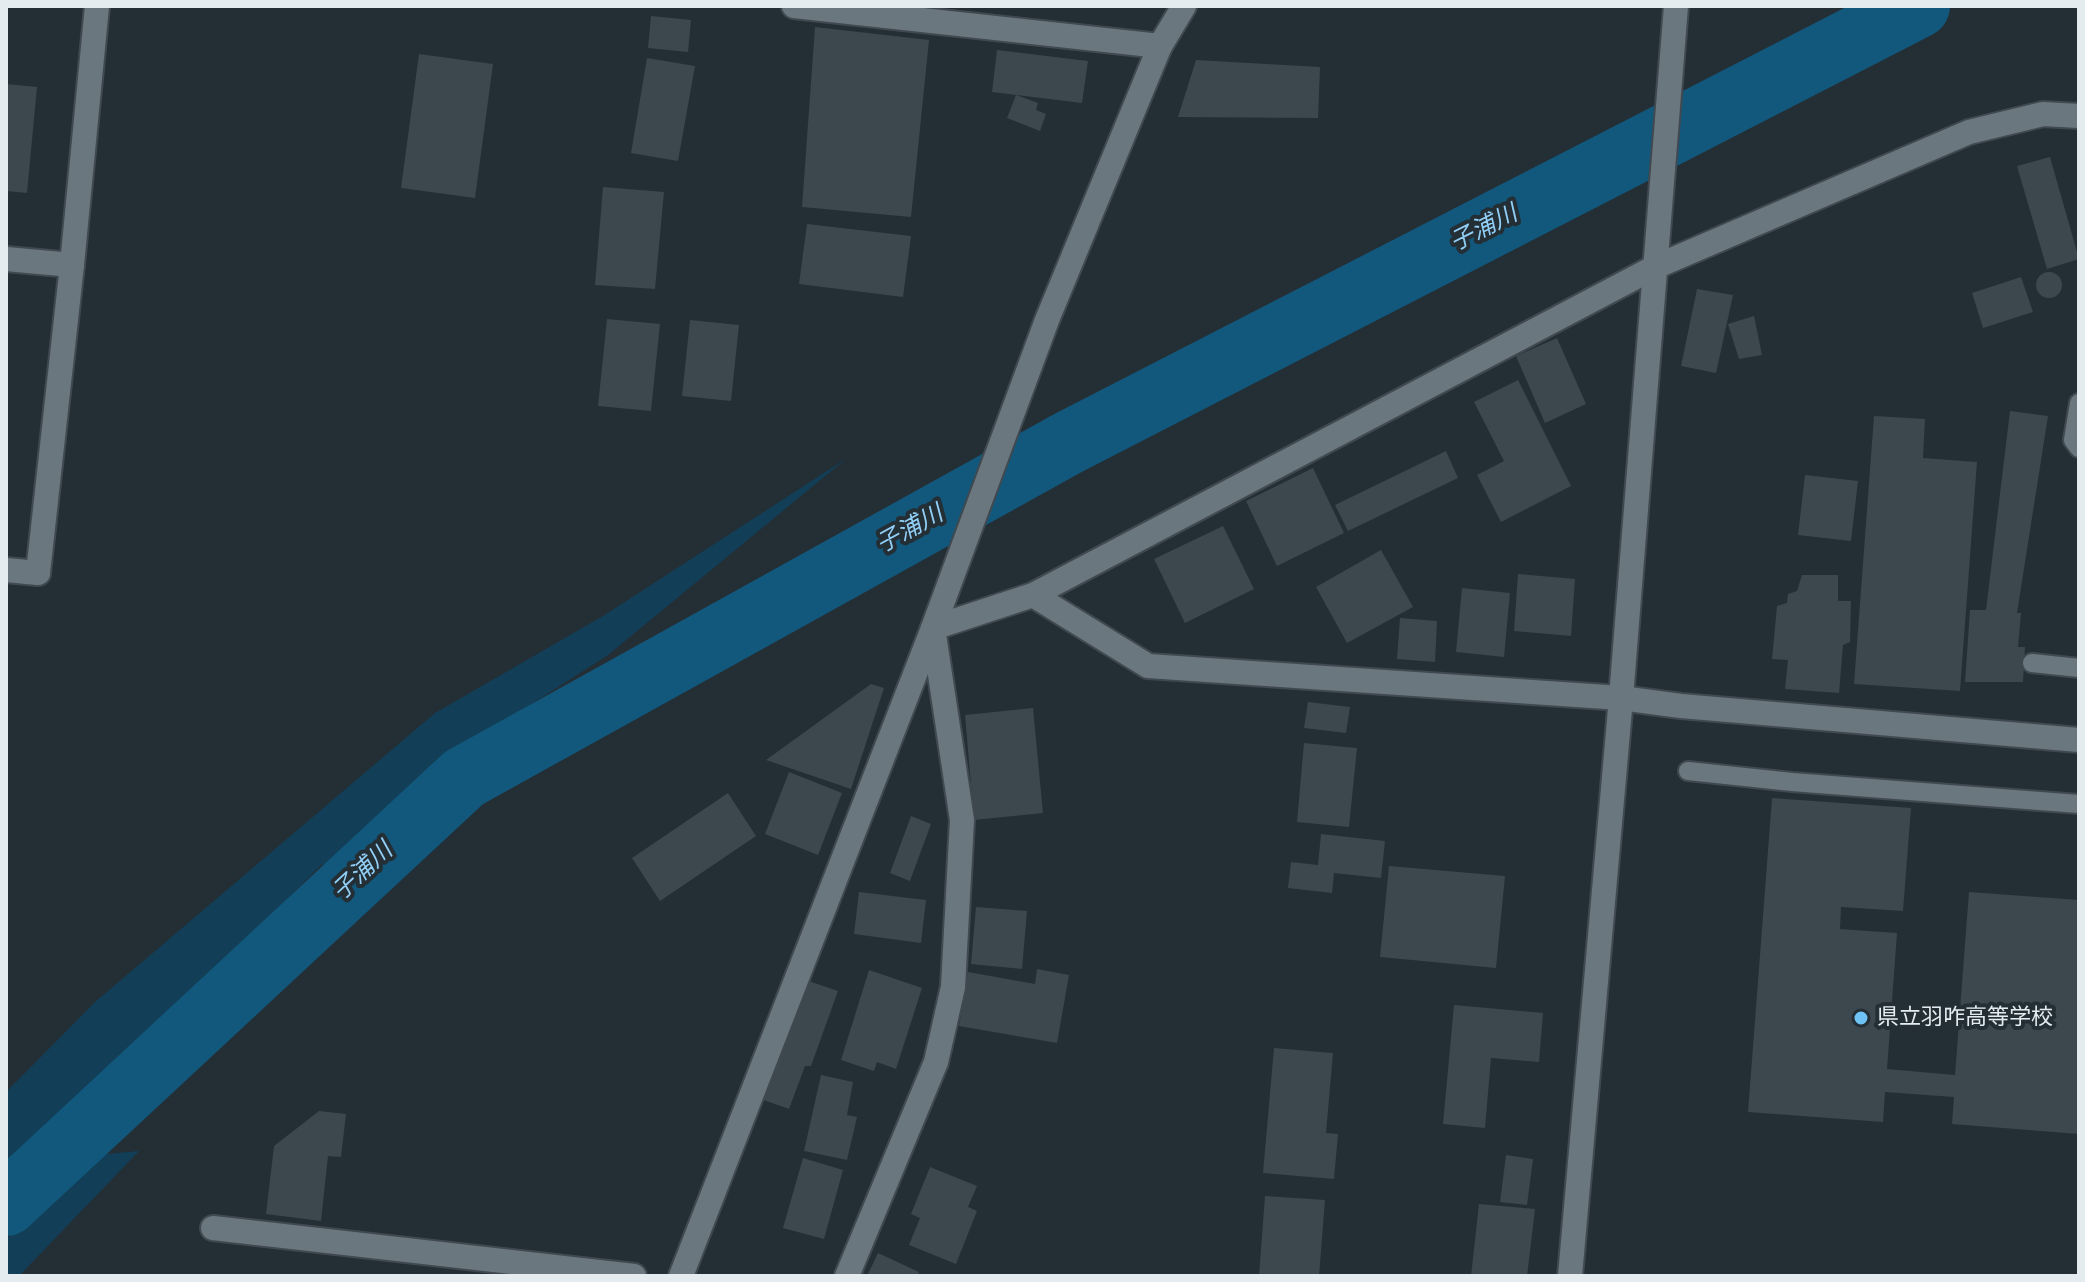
<!DOCTYPE html>
<html>
<head>
<meta charset="utf-8">
<style>
  body { margin:0 }
  #map { position:relative; width:2085px; height:1282px; overflow:hidden; background:#242e35; font-family:Signika,sans-serif }
  canvas { display:block }
  .frame { position:absolute; inset:0; border:8px solid #e5ecf0; pointer-events:none }
</style>
</head>
<body>
<div id="map">
<canvas width="2085" height="1282"></canvas>
<div class="frame"></div>
</div>
<script>
const ctx = document.querySelector('canvas').getContext('2d');
ctx.lineJoin = 'round';
function fillPath(path, color) { ctx.fillStyle = color; ctx.fill(path, 'evenodd'); }
function stroke(path, color, width, dash) { ctx.strokeStyle = color; ctx.lineWidth = width; ctx.lineCap = dash ? 'butt' : 'round'; ctx.setLineDash(dash || []); ctx.stroke(path); }
function label(font, color, halo, rows, align = 'center') {
  ctx.font = font + ' Signika,"Noto Sans JP",sans-serif'; ctx.lineWidth = 8; ctx.setLineDash([]); ctx.textBaseline = 'middle'; ctx.strokeStyle = halo; ctx.fillStyle = color; for (const [text, x, y, turn = 0] of rows) {
    ctx.save(); ctx.translate(x, y); ctx.rotate((+turn || 0) * Math.PI / 180); ctx.textAlign = isNaN(turn) ? turn : align; if (halo) ctx.strokeText(text, 0, 0); ctx.fillText(text, 0, 0); ctx.restore();
  }
}
fillPath(new Path2D(`
  M847 458 608 655 444 760 436 785 346 861 321 865 6 1183V1092L95 1002 435 713 603 616Z
  M139 1151 19 1276H6V1239L106 1154Z`), '#123f57');
stroke(new Path2D(`
  M6 1204 464 778 1068 443 1918 6`), '#12587c', 64);
fillPath(new Path2D(`
  M651 16 691 20 688 52 648 48Z
  M815 27 929 40 911 217 802 207Z
  M997 50 1088 61 1082 103 992 92Z
  M419 54 493 64 475 198 401 188Z
  M647 58 695 66 678 161 631 153Z
  M1196 60 1320 67 1318 118 1178 117Z
  M6 84 37 87 27 193 6 191Z
  M1016 95 1038 103 1036 110 1046 114 1040 131 1007 118Z
  M2050 157 2079 259 2047 269 2017 166Z
  M603 187 664 192 655 289 595 285Z
  M807 224 911 236 903 297 799 284Z
  M2036 285a13 13 0 1 1 26 0a13 13 0 1 1-26 0Z
  M2021 277 2033 312 1983 328 1972 293Z
  M1697 289 1733 295 1716 373 1681 366Z
  M1754 316 1762 355 1739 359 1728 324Z
  M607 319 660 324 651 411 598 406Z
  M690 320 739 325 731 401 682 396Z
  M1557 338 1586 404 1545 423 1516 356Z
  M1518 380 1571 486 1501 522 1477 475 1504 461 1474 402Z
  M2010 411 2048 416 2017 613H2021L2018 647H2025L2023 682H1965L1970 610H1986Z
  M1874 416 1925 419 1923 458 1977 462 1960 691 1854 684Z
  M1446 451 1458 478 1348 531 1335 505Z
  M1313 468 1344 533 1277 566 1246 501Z
  M1805 475 1858 481 1851 541 1798 535Z
  M1223 526 1254 589 1185 623 1154 559Z
  M1381 550 1413 607 1347 643 1316 587Z
  M1518 574 1575 579 1571 636 1514 631Z
  M1802 575H1838V601H1851L1850 642 1843 645 1839 693 1785 689 1788 660 1772 659 1777 606 1787 603 1788 594 1797 591Z
  M1462 588 1510 593 1504 657 1456 652Z
  M1400 618 1437 621 1435 662 1397 659Z
  M871 684 884 688 851 789 766 760Z
  M1308 702 1350 707 1346 733 1304 728Z
  M1033 708 1043 813 974 820 965 715Z
  M1304 743 1357 748 1349 827 1297 822Z
  M789 772 842 793 818 855 765 834Z
  M728 793 756 836 660 901 632 858Z
  M1772 798 1911 808 1903 911 1841 907 1840 929 1897 933 1887 1069 1955 1075 1969 892 2079 900V1134L1952 1124 1954 1097 1885 1092 1883 1122 1748 1112Z
  M911 816 931 824 910 881 890 873Z
  M1321 834 1385 841 1381 878 1334 873 1332 893 1288 888 1291 862 1318 865Z
  M1389 866 1505 876 1496 968 1380 957Z
  M859 892 926 900 921 943 854 934Z
  M976 907 1027 911 1022 969 971 964Z
  M1037 969 1069 975 1057 1043 959 1026 968 972 1035 984Z
  M869 970 922 988 896 1069 877 1062 874 1071 841 1060Z
  M803 979 838 991 811 1066H805L789 1109 761 1099Z
  M1454 1005 1543 1013 1539 1062 1491 1058 1485 1128 1443 1124Z
  M1274 1048 1333 1053 1326 1133 1338 1134 1334 1179 1263 1173Z
  M821 1075 853 1082 847 1115 857 1117 847 1160 804 1151Z
  M319 1111 346 1114 341 1157 328 1156 321 1221 266 1214 274 1146Z
  M1506 1155 1533 1159 1527 1205 1500 1202Z
  M803 1158 843 1170 824 1239 783 1228Z
  M930 1167 977 1186 968 1207 977 1211 956 1264 909 1245 920 1218 911 1214Z
  M1265 1196 1325 1200 1319 1276H1259Z
  M1479 1204 1535 1209 1527 1276H1471Z
  M878 1253 919 1272 917 1276H867Z`), '#3c474e');
const service = new Path2D(`
  M2079 403 2073 440 2079 448
  M2032 663 2079 668
  M1688 771 1792 782 2079 804`);
const minor = new Path2D(`
  M794 6 1160 46
  M6 259 72 265
  M6 570 38 573
  M1033 595 1148 666 1621 698 1681 706 2079 740
  M213 1228 634 1276
  M847 1276 936 1062 953 987 962 820 933 628 1033 595 1655 267 1969 132 2043 114 2079 116`);
const tertiary = new Path2D(`
  M38 573 72 265 97 6
  M681 1276 933 628 1047 320 1160 46 1184 6
  M1570 1276 1621 698 1676 6`);
stroke(service, '#404950', 22);
stroke(minor, '#404950', 28);
stroke(tertiary, '#404950', 28);
stroke(service, '#6b777f', 18);
stroke(minor, '#6b777f', 24);
stroke(tertiary, '#6b777f', 24);
for (const [x, y, r, color] of [
  [1861,1018,8,"#6fc2f4"]
]) { const dot = new Path2D(); dot.arc(x, y, r, 0, 2 * Math.PI); ctx.fillStyle = color; ctx.fill(dot); stroke(dot, '#242e35', 3); }
label('22px', '#e5ecf0', '#242e35', [
  ["県立羽咋高等学校",1877,1018]
], 'left');
label('italic 24px', '#91cff6', '#242e35', [
  ["子浦川",1484,229,-27],
  ["子浦川",910,530,-29],
  ["子浦川",363,872,-43]
]);
</script>
</body>
</html>
